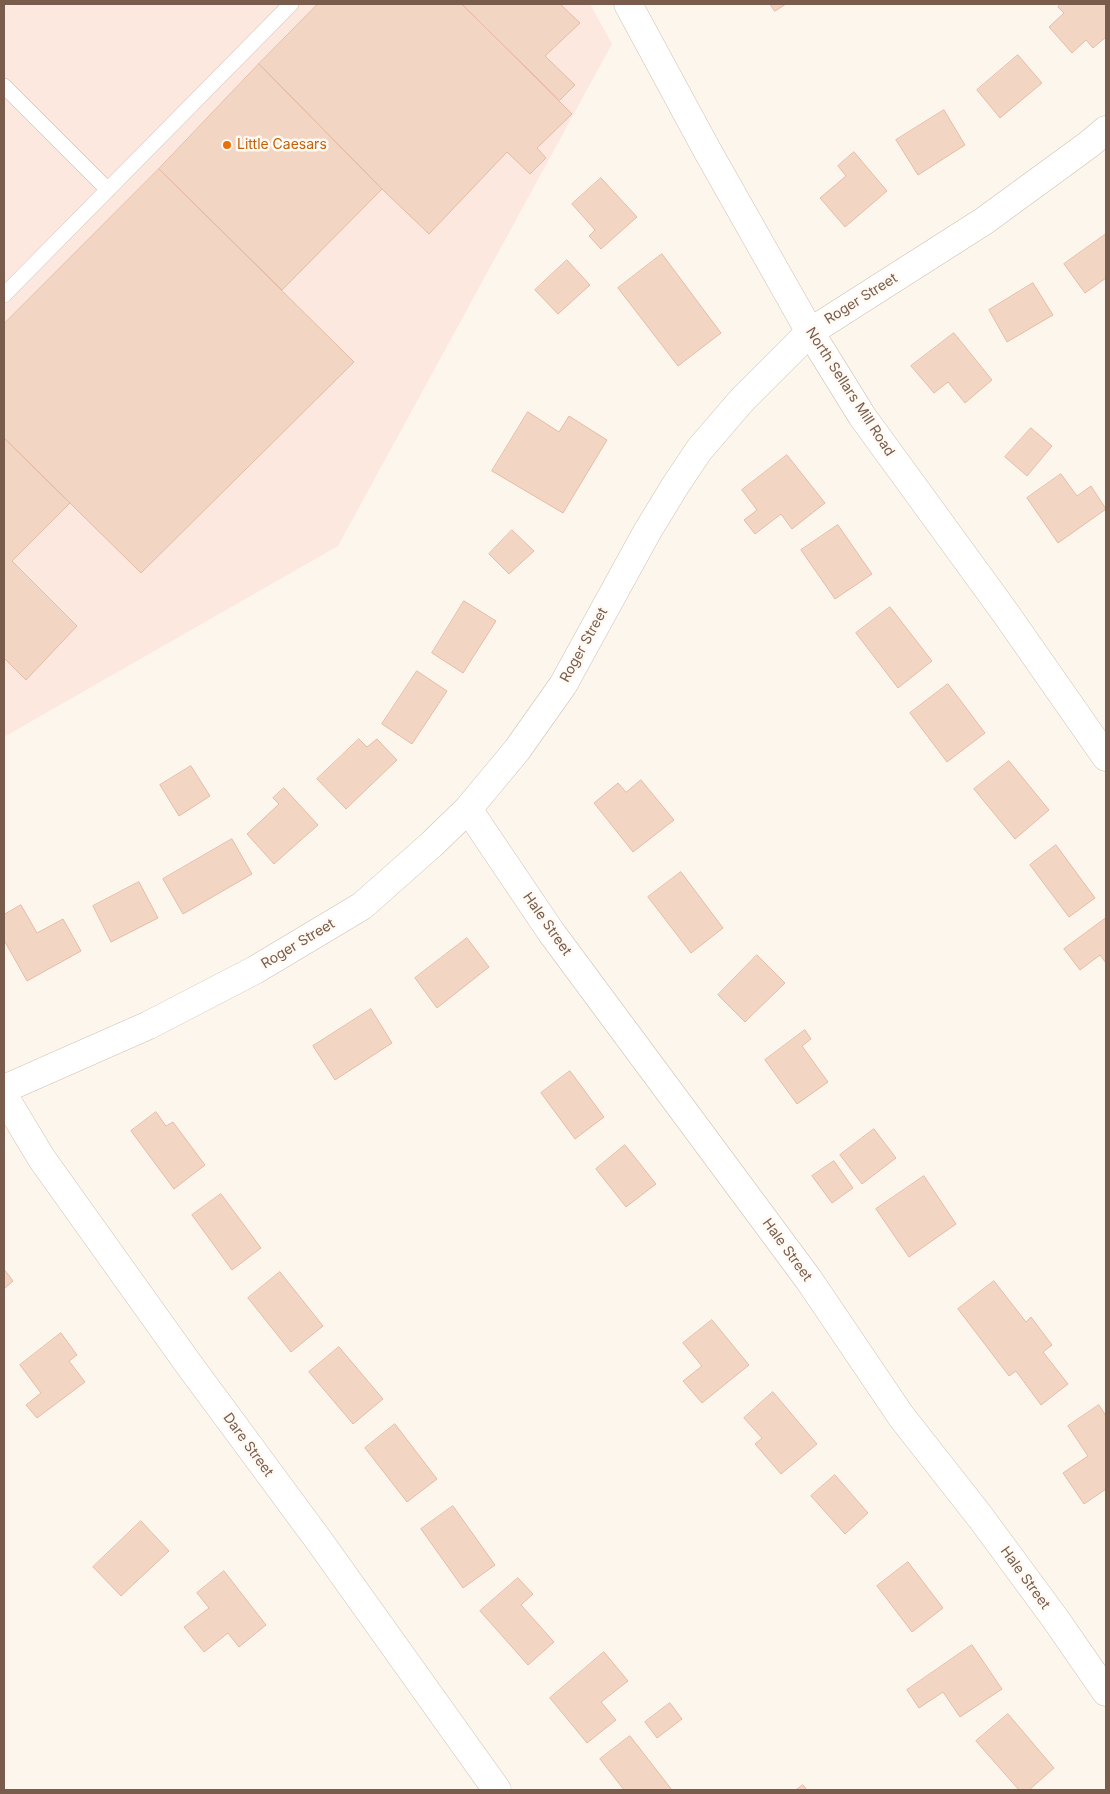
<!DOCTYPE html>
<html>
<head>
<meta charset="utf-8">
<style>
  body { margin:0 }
  #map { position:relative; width:1110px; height:1794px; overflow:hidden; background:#fdf6ec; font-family:Inter,sans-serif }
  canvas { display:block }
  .frame { position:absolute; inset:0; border:5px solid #7a5c4d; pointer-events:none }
</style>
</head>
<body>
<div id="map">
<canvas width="1110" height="1794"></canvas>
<div class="frame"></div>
</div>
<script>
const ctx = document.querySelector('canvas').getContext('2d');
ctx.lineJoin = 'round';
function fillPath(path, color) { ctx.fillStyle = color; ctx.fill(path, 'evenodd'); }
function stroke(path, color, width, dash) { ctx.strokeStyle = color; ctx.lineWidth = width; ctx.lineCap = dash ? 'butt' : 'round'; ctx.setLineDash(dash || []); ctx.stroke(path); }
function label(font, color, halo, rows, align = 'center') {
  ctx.font = font + ' Inter,sans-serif'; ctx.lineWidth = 5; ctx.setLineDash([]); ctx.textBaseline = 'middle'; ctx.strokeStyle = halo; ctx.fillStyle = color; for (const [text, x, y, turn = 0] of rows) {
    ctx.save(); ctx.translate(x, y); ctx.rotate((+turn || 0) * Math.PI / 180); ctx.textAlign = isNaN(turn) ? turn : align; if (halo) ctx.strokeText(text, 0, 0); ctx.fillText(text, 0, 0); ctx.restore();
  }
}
fillPath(new Path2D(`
  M4 4H590L612 44 338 546 4 737Z`), '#fde8e0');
const building = new Path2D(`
  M318 4H462L572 114 537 148 546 158 530 174 507 152 429 234 382 189 259 64Z
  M462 4H560L580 23 545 56 575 85 560 100Z
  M770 4H786L775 11Z
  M1061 4H1106V37L1093 48 1086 40 1072 53 1049 27 1064 13 1058 7Z
  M1018 55 1042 83 1000 118 977 90Z
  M259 64 382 189 282 290 159 169Z
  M944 110 965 145 918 175 896 140Z
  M854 152 887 191 845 227 820 198 846 176 838 166Z
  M159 169 354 362 141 573 4 438V324Z
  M601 178 637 217 601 249 589 236 595 230 572 204Z
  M1106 234V278L1085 293 1064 264Z
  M662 254 721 333 678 366 618 288Z
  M567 260 590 285 558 314 535 290Z
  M1033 283 1053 315 1007 342 989 310Z
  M954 333 992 380 965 403 948 382 934 393 911 366Z
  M528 412 559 432 569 416 607 440 563 513 492 471Z
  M1031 428 1052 446 1027 476 1005 457Z
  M4 438 70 503 12 561 77 626 26 680 4 658Z
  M787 455 825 503 792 529 781 514 755 534 744 520 757 510 742 490Z
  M1061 474 1077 496 1091 486 1106 509 1058 543 1027 498Z
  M838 525 872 574 835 599 801 550Z
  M512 530 534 551 509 574 489 554Z
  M464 601 496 621 463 673 432 653Z
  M890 607 932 661 898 688 856 633Z
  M417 671 447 691 412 744 382 724Z
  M948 684 985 733 947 762 910 713Z
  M359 739 367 747 377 739 397 760 346 809 317 779Z
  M1009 761 1049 810 1015 839 974 789Z
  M191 766 210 796 179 816 160 785Z
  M641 780 674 820 633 852 594 803 618 783 626 792Z
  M284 788 318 825 274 864 247 834 279 804 273 798Z
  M232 839 252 874 183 914 163 879Z
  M1056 845 1095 898 1069 917 1030 865Z
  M681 872 723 928 691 953 648 897Z
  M139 882 158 918 111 942 93 906Z
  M21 905 37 933 63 919 81 951 27 981 4 940V915Z
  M1106 918V963L1100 955 1080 970 1064 949Z
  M467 938 489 967 437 1008 415 978Z
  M757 955 785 983 745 1022 718 995Z
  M371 1009 392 1043 335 1080 313 1046Z
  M805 1030 811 1039 802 1046 828 1082 797 1104 765 1060Z
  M570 1071 604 1117 575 1139 541 1093Z
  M156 1112 166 1126 173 1122 205 1165 174 1189 131 1131Z
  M874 1129 896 1158 862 1184 840 1155Z
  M625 1145 656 1184 626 1207 596 1169Z
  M834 1161 853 1188 832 1203 812 1176Z
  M924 1176 956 1224 909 1257 876 1209Z
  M221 1194 261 1248 232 1270 192 1215Z
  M4 1269 13 1281 4 1289Z
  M280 1272 323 1326 291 1352 248 1298Z
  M994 1281 1026 1322 1031 1317 1052 1345 1043 1352 1068 1384 1041 1405 1016 1371 1009 1376 958 1309Z
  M712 1320 749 1365 702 1403 683 1381 702 1366 683 1343Z
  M61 1333 77 1355 69 1361 85 1382 37 1418 26 1405 41 1393 20 1365Z
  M339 1347 383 1399 353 1424 309 1372Z
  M773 1392 817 1444 781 1474 755 1444 762 1438 744 1418Z
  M1099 1405 1106 1416V1489L1084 1504 1063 1473 1088 1456 1068 1426Z
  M395 1424 437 1479 407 1502 365 1448Z
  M835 1475 868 1513 845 1534 811 1496Z
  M453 1506 495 1565 463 1588 421 1529Z
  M141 1521 169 1551 121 1596 93 1567Z
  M908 1562 943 1608 912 1632 877 1586Z
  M224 1571 266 1625 239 1647 228 1633 204 1652 184 1627 209 1608 197 1593Z
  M518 1578 533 1594 521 1605 554 1642 528 1665 480 1611Z
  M972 1645 1002 1689 960 1717 943 1692 919 1708 907 1690Z
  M604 1652 628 1681 601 1702 616 1720 587 1743 550 1698Z
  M670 1703 682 1719 657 1738 645 1722Z
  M1008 1714 1054 1768 1029 1790H1019L976 1741Z
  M630 1736 672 1790H624L600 1759Z
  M803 1785 807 1790H796Z`);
fillPath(building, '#f3d5c3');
stroke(building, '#e6bba3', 1);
const service = new Path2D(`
  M4 86 108 190
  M4 295 291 4`);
const minor = new Path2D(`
  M468 809 551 932 809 1280 901 1416 981 1518 1054 1617 1106 1692
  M4 1089 149 1025 255 970 362 906 432 844 468 809 517 750 563 685 647 532 675 486 699 450 742 400 810 332 984 221 1088 145 1106 130
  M4 1096 42 1159 187 1362 320 1542 497 1790`);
const tertiary = new Path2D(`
  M628 4 707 150 810 332 862 416 1004 611 1106 757`);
stroke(service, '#d1beb0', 16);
stroke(minor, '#d1beb0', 29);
stroke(tertiary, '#d1beb0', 29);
stroke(service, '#fff', 15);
stroke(minor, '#fff', 28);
stroke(tertiary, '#fff', 28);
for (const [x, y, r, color] of [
  [227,145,5,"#e8710a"]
]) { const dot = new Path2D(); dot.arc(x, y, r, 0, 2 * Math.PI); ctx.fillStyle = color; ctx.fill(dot); stroke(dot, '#fffaf3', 2); }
label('14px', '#c56008', '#fffaf3', [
  ["Little Caesars",237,145]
], 'left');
label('14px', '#7a5c4d', '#fffaf3', [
  ["Roger Street",861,299,-32],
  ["North Sellars Mill Road",850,392,57],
  ["Roger Street",584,645,-61],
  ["Hale Street",547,924,55],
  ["Roger Street",298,944,-31],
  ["Hale Street",787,1250,54],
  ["Dare Street",248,1445,54],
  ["Hale Street",1025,1578,54]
]);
</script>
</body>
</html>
